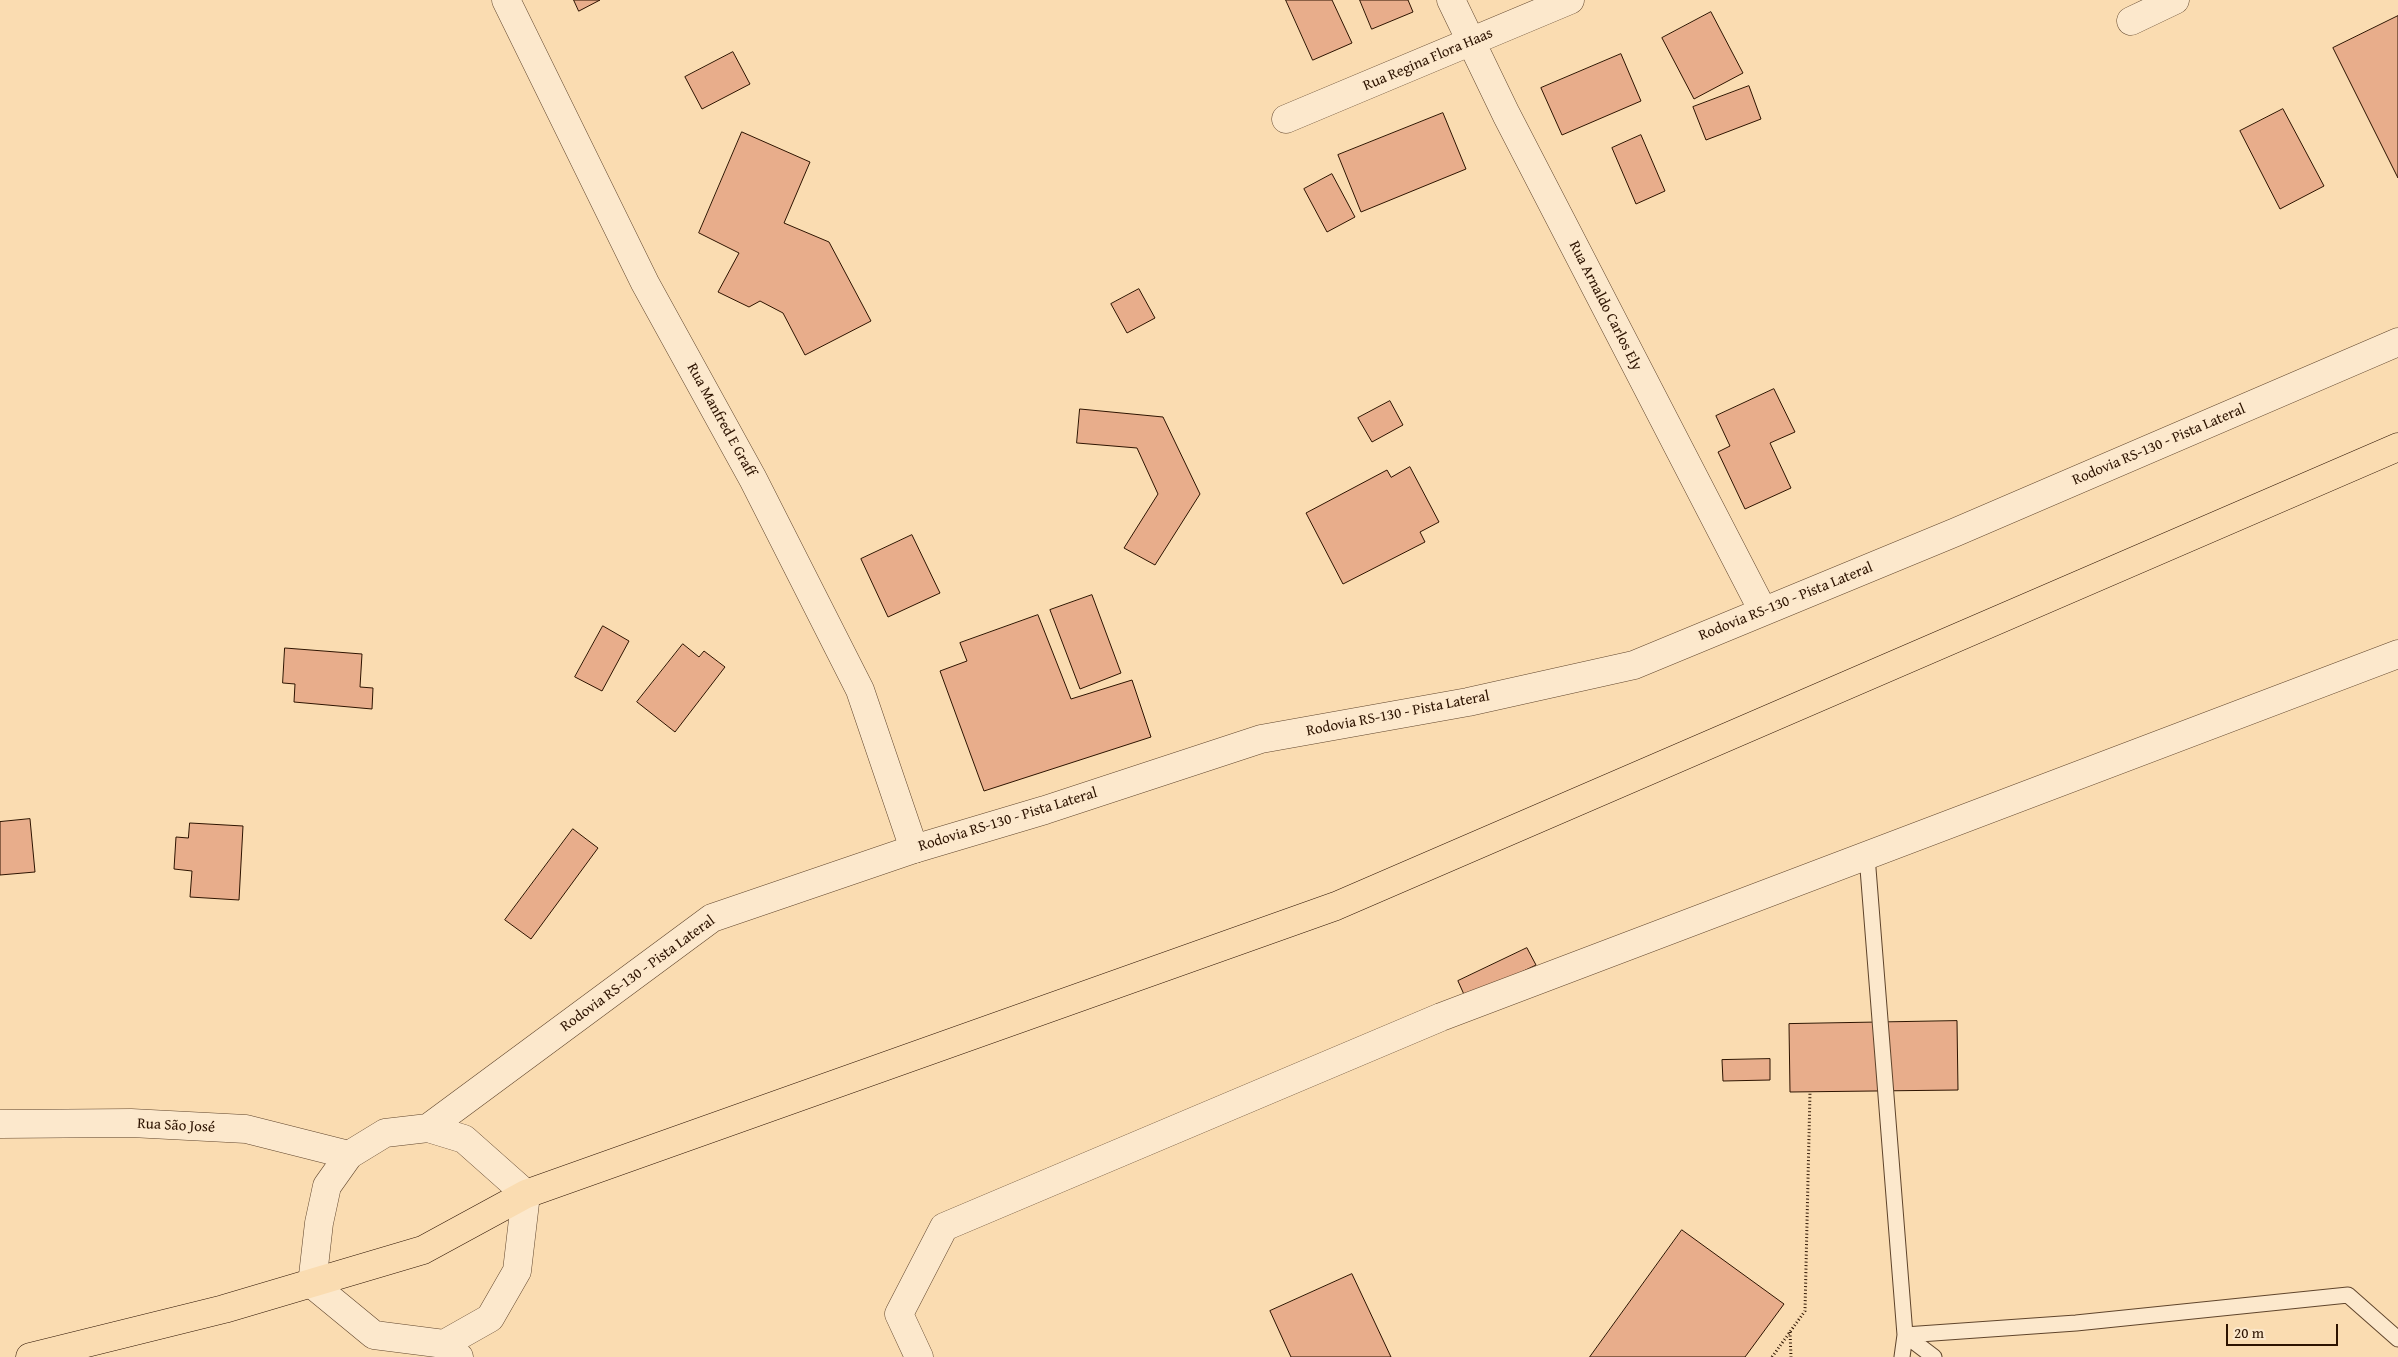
<!DOCTYPE html>
<html>
<head>
<meta charset="utf-8">
<style>
  body { margin:0 }
  #map { position:relative; width:2398px; height:1357px; overflow:hidden; background:#fadcb1; font-family:"Gentium Book Plus",serif }
  canvas { display:block }
  .scale { position:absolute; left:2226px; top:1324px; width:112px; height:22px; box-sizing:border-box; border:2px solid #2d1300; border-top:0; padding-left:6px; font-size:15px; line-height:18px; white-space:nowrap; color:#2d1300; -webkit-text-stroke:4px #fce8cc; paint-order:stroke }
</style>
</head>
<body>
<div id="map">
<canvas width="2398" height="1357"></canvas>
<div class="scale">20 m</div>
</div>
<script>
const ctx = document.querySelector('canvas').getContext('2d');
ctx.lineJoin = 'round';
function fillPath(path, color) { ctx.fillStyle = color; ctx.fill(path, 'evenodd'); }
function stroke(path, color, width, dash) { ctx.strokeStyle = color; ctx.lineWidth = width; ctx.lineCap = dash ? 'butt' : 'round'; ctx.setLineDash(dash || []); ctx.stroke(path); }
function label(font, color, halo, rows, align = 'center') {
  ctx.font = font + ' "Gentium Book Plus",serif'; ctx.lineWidth = 4; ctx.setLineDash([]); ctx.textBaseline = 'middle'; ctx.strokeStyle = halo; ctx.fillStyle = color; for (const [text, x, y, turn = 0] of rows) {
    ctx.save(); ctx.translate(x, y); ctx.rotate((+turn || 0) * Math.PI / 180); ctx.textAlign = isNaN(turn) ? turn : align; if (halo) ctx.strokeText(text, 0, 0); ctx.fillText(text, 0, 0); ctx.restore();
  }
}
const building = new Path2D(`
  M574 0H600L579 11Z
  M1286 0H1332L1352 43 1313 60Z
  M1360 0H1408L1413 12 1372 29Z
  M1711 12 1743 73 1694 99 1662 38Z
  M2398 16V178L2333 48Z
  M733 52 750 84 702 109 685 77Z
  M1621 54 1641 101 1562 135 1541 88Z
  M1749 86 1761 119 1706 140 1693 107Z
  M2283 109 2324 186 2280 209 2240 131Z
  M1443 113 1466 169 1361 212 1338 155Z
  M742 132 810 162 784 223 829 242 871 321 805 355 783 313 760 301 749 307 718 292 739 253 699 233Z
  M1641 135 1665 191 1636 204 1612 148Z
  M1332 174 1355 217 1327 232 1304 189Z
  M1139 289 1155 318 1127 333 1111 304Z
  M1774 389 1795 432 1770 443 1791 488 1745 509 1718 452 1730 446 1716 416Z
  M1390 401 1403 425 1372 442 1358 418Z
  M1080 409 1163 417 1200 494 1155 565 1124 548 1158 494 1137 448 1077 443Z
  M1410 467 1439 522 1420 532 1425 542 1343 584 1306 513 1387 470 1391 477Z
  M912 535 940 593 888 617 861 559Z
  M1092 595 1121 673 1080 689 1050 610Z
  M1038 615 1071 699 1132 680 1151 737 984 791 940 671 967 661 960 643Z
  M603 626 629 641 602 691 575 677Z
  M683 644 699 657 704 651 725 667 675 732 637 702Z
  M285 648 362 654 360 687 373 688 372 709 294 702 295 684 283 683Z
  M30 819 35 872 0 875V822Z
  M190 823 243 826 239 900 190 897 192 871 174 869 176 837 188 838Z
  M573 829 598 848 531 939 505 920Z
  M1527 948 1536 965 1466 999 1458 981Z
  M1957 1021 1958 1090 1790 1092 1789 1024Z
  M1770 1059V1080L1723 1081 1722 1060Z
  M1682 1230 1784 1304 1745 1357H1590Z
  M1352 1274 1391 1357H1291L1270 1311Z`);
fillPath(building, '#e8ad8b');
stroke(building, '#2d1300', 1);
const service = new Path2D(`
  M1867 856 1905 1335 1902 1357
  M1905 1335 2076 1323 2348 1295 2398 1339
  M1905 1335 1934 1357`);
const minor = new Path2D(`
  M506 0 645 283 753 479 860 690 914 849
  M1451 0 1506 114 1763 611
  M2131 21 2175 0
  M1286 119 1570 0
  M0 1124 131 1123 246 1129 349 1155
  M444 1344 459 1357
  M919 1357 899 1314 944 1227 1441 1017 2398 654`);
const tertiary = new Path2D(`
  M428 1128 712 918 914 849 1045 810 1261 739 1468 702 1634 665 1956 532 2398 342
  M428 1128 464 1139 526 1194 517 1271 490 1318 444 1344 374 1335 312 1284 319 1223 327 1186 349 1155 385 1133Z`);
const primary = new Path2D(`
  M30 1357 224 1309 423 1250 526 1194 1336 906 2398 447`);
stroke(service, '#60452c', 17);
stroke(minor, '#60452c', 29);
stroke(tertiary, '#60452c', 29);
stroke(primary, '#2d1300', 29);
stroke(new Path2D(`
  M1790 1332 1791 1357
  M1772 1357 1805 1311 1810 1092`), '#2d1300', 3, [1, 2.5]);
stroke(service, '#fce8cc', 15);
stroke(minor, '#fce8cc', 28);
stroke(tertiary, '#fce8cc', 28);
stroke(primary, '#fadcb1', 28);
label('15px', '#2d1300', '#fce8cc', [
  ["Rua Regina Flora Haas",1428,60,-23],
  ["Rua Arnaldo Carlos Ely",1605,306,63],
  ["Rua Manfred E Graff",721,420,61],
  ["Rodovia RS-130 - Pista Lateral",2159,445,-23],
  ["Rodovia RS-130 - Pista Lateral",1786,602,-22],
  ["Rodovia RS-130 - Pista Lateral",1398,714,-11],
  ["Rodovia RS-130 - Pista Lateral",1008,820,-17],
  ["Rodovia RS-130 - Pista Lateral",638,974,-36],
  ["Rua São José",176,1126,3]
]);
</script>
</body>
</html>
